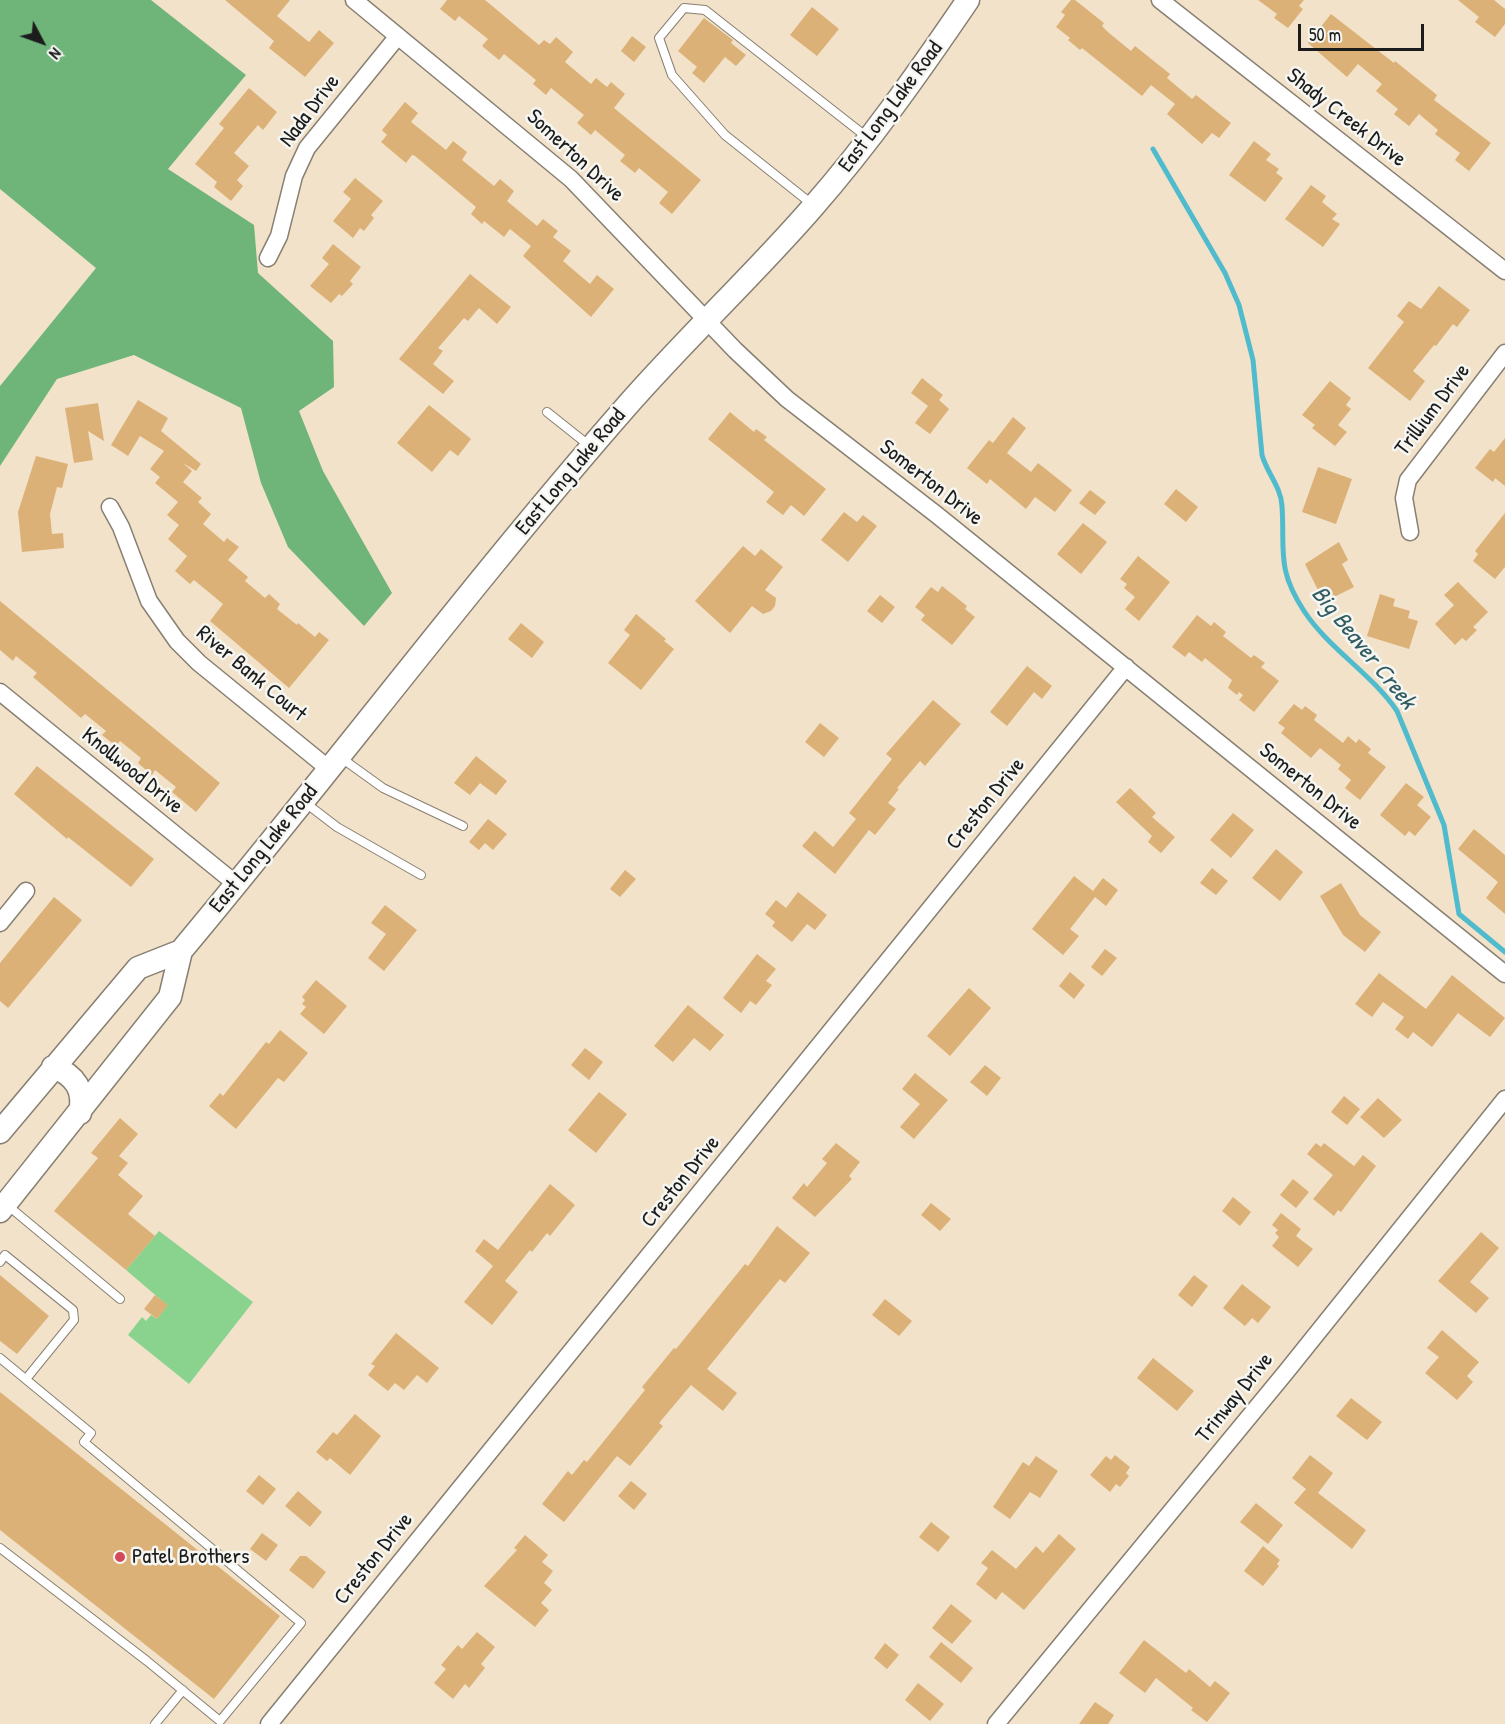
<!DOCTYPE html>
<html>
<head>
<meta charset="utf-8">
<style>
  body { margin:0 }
  #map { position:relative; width:1505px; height:1724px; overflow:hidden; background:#f2e2c9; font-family:"Patrick Hand",sans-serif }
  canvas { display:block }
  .north { position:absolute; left:12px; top:12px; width:60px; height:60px; -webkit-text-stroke:4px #f6f6f2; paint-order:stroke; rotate:131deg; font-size:16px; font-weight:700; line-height:24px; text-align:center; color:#1c1c1c }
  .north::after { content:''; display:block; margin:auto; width:21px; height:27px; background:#1c1c1c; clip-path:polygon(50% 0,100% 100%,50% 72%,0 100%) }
  .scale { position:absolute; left:1298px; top:24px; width:126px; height:27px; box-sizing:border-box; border:3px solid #1c1c1c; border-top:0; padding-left:8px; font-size:18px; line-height:21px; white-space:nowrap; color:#1c1c1c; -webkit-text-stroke:4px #f6f6f2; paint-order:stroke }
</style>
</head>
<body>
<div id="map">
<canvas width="1505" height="1724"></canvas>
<div class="north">N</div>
<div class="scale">50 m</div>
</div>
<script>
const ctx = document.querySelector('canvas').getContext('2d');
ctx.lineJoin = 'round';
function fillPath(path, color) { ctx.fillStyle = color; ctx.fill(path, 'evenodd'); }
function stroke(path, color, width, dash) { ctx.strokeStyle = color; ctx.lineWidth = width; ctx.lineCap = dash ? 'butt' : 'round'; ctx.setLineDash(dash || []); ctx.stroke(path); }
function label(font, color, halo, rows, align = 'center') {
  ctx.font = font + ' "Patrick Hand",sans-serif'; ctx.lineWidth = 5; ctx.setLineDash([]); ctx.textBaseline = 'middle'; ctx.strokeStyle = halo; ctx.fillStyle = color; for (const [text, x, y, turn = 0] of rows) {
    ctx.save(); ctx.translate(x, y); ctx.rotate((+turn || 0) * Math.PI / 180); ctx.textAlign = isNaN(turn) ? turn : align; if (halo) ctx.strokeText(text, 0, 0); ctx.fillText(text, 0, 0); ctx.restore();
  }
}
fillPath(new Path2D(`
  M159 1231 253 1302 189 1384 128 1335 142 1317 146 1321 151 1315 157 1319 167 1305 126 1270Z`), '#8ad38f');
fillPath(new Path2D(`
  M0 0H151L246 75 168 169 254 225 258 273 333 341 334 387 299 411 323 471 392 593 364 626 288 547 261 483 241 408 134 355 57 379 0 466V386L96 268 0 189Z`), '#6fb57a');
stroke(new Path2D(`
  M1153 149 1225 273 1239 305 1253 360 1262 455C1267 473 1281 487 1282 506 1285 551 1276 568 1304 611 1329 649 1371 673 1397 711L1444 825 1459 914 1505 952`), '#50bbcc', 5);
fillPath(new Path2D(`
  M225 0H290L277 16 309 42 319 30 334 43 305 77 269 48 274 41Z
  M447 0H485L539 45 544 40 550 44 556 37 573 52 565 62 591 84 596 78 607 87 611 82 625 94 614 108 701 180 672 214 659 203 668 192 639 168 635 173 620 161 625 155 595 130 591 135 577 123 584 115 551 88 546 95 533 84 536 80 504 54 499 60 482 46 488 39 459 16 455 21 440 9Z
  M1071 0H1075L1104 23 1102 26 1109 33 1131 51 1135 46 1170 74 1167 78 1192 99 1196 95 1231 123 1219 138 1212 133 1202 144 1167 114 1175 104 1151 85 1142 96 1082 48 1080 50 1068 40 1070 38 1056 27 1065 15 1061 12Z
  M1258 0H1304L1299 6 1303 9 1288 28 1274 18 1277 14Z
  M1458 0H1494L1505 9V24L1495 37 1475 22 1479 17Z
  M812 7 839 29 817 56 790 35Z
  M1331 14 1394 63 1395 61 1437 95 1434 100 1491 143 1469 171 1455 160 1460 153 1435 134 1438 130 1419 114 1409 126 1394 114 1398 109 1376 91 1382 84 1358 64 1347 77 1308 43Z
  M704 18 733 40 731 43 746 55 736 66 725 57 704 83 692 73 697 67 678 51Z
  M632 36 646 47 634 62 621 51Z
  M249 88 277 112 263 130 258 125 234 153 249 166 237 180 243 186 231 201 214 187 217 182 195 164 224 128 219 124Z
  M405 102 418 113 411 122 446 150 453 141 467 152 462 160 494 186 500 179 514 191 507 201 537 226 543 219 558 231 553 237 571 251 563 261 590 284 597 275 614 289 591 317 523 256 531 246 510 229 504 237 484 221 482 224 471 214 476 207 415 156 412 155 406 163 381 142 387 135 382 130Z
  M1254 141 1271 154 1266 160 1279 169 1276 173 1283 178 1265 202 1229 175Z
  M355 178 383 201 371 215 374 218 364 231 360 228 353 238 333 221 351 199 343 192Z
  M1311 185 1326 196 1322 202 1337 214 1332 219 1340 224 1323 247 1285 219Z
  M333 244 361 267 350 281 353 284 342 296 339 294 331 303 310 286 329 264 322 258Z
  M470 274 511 307 497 324 479 308 468 321 464 318 438 348 443 351 433 364 454 381 443 394 399 359Z
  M1439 286 1470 310 1457 327 1453 324 1436 346 1434 345 1413 371 1425 381 1410 401 1368 368 1404 322 1397 316 1409 301 1421 309Z
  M922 378 943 395 939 400 949 409 930 434 915 423 928 406 911 393Z
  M1330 381 1351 398 1346 405 1351 409 1338 425 1347 432 1335 446 1312 428 1315 425 1302 415Z
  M138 400 168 418 161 431 201 464 196 471 183 463 192 471 183 482 202 498 198 502 211 514 203 524 224 542 227 538 239 547 228 560 248 577 245 581 265 598 269 594 280 604 277 609 297 625 298 623 315 637 319 632 329 640 289 688 210 621 223 604 194 580 190 584 175 571 187 556 168 539 179 525 167 515 178 502 155 483 160 477 150 469 164 451 140 436 128 456 111 445Z
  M98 403 104 441 88 431 93 460 74 463 65 408Z
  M429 405 471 439 458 456 450 450 432 472 397 443Z
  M730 412 754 432 756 429 767 437 764 440 826 489 804 516 791 505 783 515 766 502 774 492 708 439Z
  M1013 417 1026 428 1007 453 1031 472 1038 463 1072 490 1055 512 1035 497 1026 509 990 479 987 484 967 468 989 440 993 443Z
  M1505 438V486L1495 478 1493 482 1475 468 1490 449 1494 452Z
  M36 456 68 464 62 488 57 487 50 514 52 534 63 533 64 548 22 552 18 512Z
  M1318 467 1352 479 1336 524 1302 512Z
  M1176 489 1198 507 1186 522 1164 504Z
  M1090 490 1106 502 1095 515 1079 503Z
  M844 512 857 522 863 515 877 526 848 562 821 540Z
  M1505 513V567L1495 579 1473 561 1478 554 1475 551Z
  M1083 523 1107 542 1081 574 1057 554Z
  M1339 542 1348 560 1342 564 1354 587 1324 602 1305 564Z
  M743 546 755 556 761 549 783 567 765 590 776 598 775 606 771 611 763 614 752 606 730 633 695 601Z
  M1138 556 1170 582 1139 621 1125 609 1135 597 1124 588 1127 584 1120 579Z
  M1458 582 1488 612 1473 627 1477 630 1466 641 1462 638 1455 645 1435 624 1454 605 1444 595Z
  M942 586 967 606 965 609 975 617 952 645 921 620 925 615 915 607 931 587 938 592Z
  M1380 594 1395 599 1393 606 1410 611 1408 618 1418 621 1409 649 1367 636Z
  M880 595 895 607 882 623 867 611Z
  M0 601 220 783 196 812 172 792 176 787 155 770 152 775 138 763 141 758 120 741 116 746 102 735 106 731 85 714 81 718 33 677 37 673 16 656 13 661 0 650Z
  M636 614 666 639 664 641 674 649 641 690 608 663 630 635 624 630Z
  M1197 615 1211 626 1214 622 1226 632 1223 636 1251 658 1254 655 1265 663 1261 667 1279 681 1254 712 1239 700 1243 695 1239 692 1237 695 1228 688 1232 680 1205 658 1202 662 1189 652 1185 657 1172 647Z
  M521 623 544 642 532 658 508 639Z
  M1027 666 1052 686 1042 699 1034 692 1007 726 990 712Z
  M933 700 961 724 925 766 920 761 897 788 899 789 888 803 896 809 875 835 869 830 835 874 802 846 815 831 833 847 856 819 849 813 892 759 886 754Z
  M1294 704 1302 710 1305 706 1317 715 1314 720 1343 743 1348 736 1356 743 1359 739 1371 749 1368 753 1386 767 1360 800 1345 788 1351 780 1338 769 1341 765 1320 748 1311 758 1281 733 1285 728 1278 723Z
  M820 723 839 738 824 757 805 742Z
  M476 756 507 781 496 795 480 783 470 795 454 783Z
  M37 766 154 859 131 887 68 837 67 839 14 794Z
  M1406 783 1424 797 1417 805 1431 817 1415 836 1409 831 1405 836 1380 815Z
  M1130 788 1156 813 1152 817 1175 837 1161 853 1148 842 1152 836 1116 802Z
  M1233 813 1254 830 1231 858 1210 840Z
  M488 819 507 834 493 850 485 843 479 850 469 842Z
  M1474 829 1505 855V914L1486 898 1498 882 1458 849Z
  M1276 849 1303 872 1280 901 1252 878Z
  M1212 868 1228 881 1216 895 1200 883Z
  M625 870 636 879 620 897 610 889Z
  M1074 876 1093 891 1103 878 1118 890 1106 906 1095 897 1070 929 1079 936 1063 955 1032 929Z
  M1341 883 1360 915 1381 932 1365 952 1343 935 1320 896Z
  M798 892 827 915 815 930 807 924 792 942 772 926 775 922 765 914 776 900 786 908Z
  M54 897 82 920 8 1008 0 1001V963Z
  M385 905 417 930 384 971 368 958 386 934 371 923Z
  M1105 949 1117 958 1102 976 1091 967Z
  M757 954 776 969 766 981 772 985 756 1005 750 1001 741 1013 723 998Z
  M1070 972 1085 985 1074 999 1059 986Z
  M1379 973 1426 1009 1452 975 1505 1018 1490 1037 1458 1013 1432 1047 1413 1032 1408 1039 1395 1029 1404 1017 1383 1002 1372 1017 1355 1004Z
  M316 980 347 1006 324 1034 300 1014 306 1007 302 1004 305 1000 302 997Z
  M969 988 991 1008 950 1056 927 1036Z
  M688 1005 724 1035 710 1051 694 1038 673 1062 654 1046Z
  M280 1030 308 1053 284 1082 278 1078 236 1129 209 1106 220 1093 223 1096 266 1042 269 1044Z
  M585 1048 603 1062 589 1080 571 1065Z
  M985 1065 1001 1078 987 1096 970 1082Z
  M915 1073 948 1100 914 1139 900 1127 920 1104 902 1089Z
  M599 1092 627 1114 596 1153 568 1130Z
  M1344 1096 1360 1109 1347 1125 1331 1112Z
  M1378 1098 1402 1120 1384 1138 1360 1117Z
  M120 1118 138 1134 119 1156 128 1163 118 1175 143 1196 128 1214 155 1236 126 1270 54 1211 98 1158 91 1153Z
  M836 1143 860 1162 849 1176 852 1179 815 1217 792 1198 804 1183 807 1187 827 1163 822 1159Z
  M1316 1143 1321 1147 1324 1143 1354 1166 1363 1155 1376 1166 1341 1212 1338 1210 1334 1216 1313 1199 1333 1175 1307 1154Z
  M1293 1179 1309 1192 1296 1208 1280 1195Z
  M550 1184 575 1205 550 1236 547 1233 532 1252 530 1250 505 1281 518 1292 492 1325 464 1302 493 1266 475 1251 484 1239 498 1250Z
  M1233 1197 1251 1212 1240 1226 1222 1211Z
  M931 1203 951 1219 940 1231 921 1215Z
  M1281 1213 1301 1229 1296 1236 1313 1249 1298 1267 1272 1246 1279 1237 1275 1233 1278 1230 1272 1225Z
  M777 1226 810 1253 785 1283 780 1279 707 1369 737 1393 723 1411 691 1385 659 1423 663 1426 630 1466 617 1456 564 1522 542 1504 568 1471 572 1475 584 1460 587 1462 645 1390 642 1387 674 1348 676 1349 745 1264 748 1266Z
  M1481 1232 1499 1248 1470 1282 1489 1298 1476 1313 1438 1281Z
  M0 1275 49 1316 17 1354 0 1341Z
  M1194 1275 1208 1286 1192 1307 1178 1295Z
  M1242 1284 1271 1307 1258 1323 1252 1318 1245 1326 1223 1308Z
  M155 1295 168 1305 157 1319 144 1309Z
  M885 1299 912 1321 899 1336 872 1315Z
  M1442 1330 1479 1362 1467 1376 1473 1382 1457 1400 1425 1373 1439 1357 1427 1348Z
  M396 1333 439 1368 427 1383 417 1375 404 1390 395 1383 388 1391 368 1375 375 1366 371 1364Z
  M1153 1358 1194 1391 1177 1411 1137 1378Z
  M0 1392 280 1616 214 1699 0 1530Z
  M1351 1398 1382 1422 1367 1440 1336 1416Z
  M355 1414 381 1436 350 1475 330 1458 327 1461 316 1452 333 1432 337 1435Z
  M1115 1455 1130 1467 1126 1473 1129 1476 1120 1487 1116 1484 1110 1492 1090 1475 1106 1456 1111 1460Z
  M1310 1455 1333 1473 1318 1493 1366 1530 1352 1549 1294 1503 1306 1489 1292 1478Z
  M1036 1456 1058 1471 1040 1498 1030 1492 1010 1519 993 1507 1023 1462 1029 1466Z
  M259 1475 276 1489 263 1505 246 1491Z
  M631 1481 647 1494 634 1510 618 1496Z
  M298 1491 322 1512 310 1527 285 1506Z
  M1256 1503 1283 1525 1268 1544 1240 1522Z
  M931 1522 950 1537 938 1552 919 1537Z
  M262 1533 278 1545 266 1561 250 1549Z
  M1059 1534 1076 1549 1024 1610 1002 1592 996 1600 976 1584 988 1568 981 1563 992 1550 1016 1569 1036 1546 1043 1553Z
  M525 1535 548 1555 542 1562 553 1571 544 1583 552 1590 541 1603 549 1610 535 1627 484 1586 517 1550 514 1548Z
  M1263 1546 1280 1560 1277 1564 1279 1566 1263 1586 1244 1571Z
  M300 1556H306L326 1572 313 1589 289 1570Z
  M951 1604 972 1621 952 1644 932 1628Z
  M477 1632 495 1647 481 1664 485 1668 469 1688 465 1684 453 1699 434 1683 446 1669 441 1665 458 1645 462 1649Z
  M1144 1640 1186 1673 1189 1669 1210 1687 1215 1681 1230 1693 1207 1722 1191 1710 1193 1708 1156 1678 1145 1693 1119 1673Z
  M941 1642 973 1668 961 1683 929 1657Z
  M885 1643 899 1655 887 1669 874 1658Z
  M918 1683 944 1704 930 1721 905 1700Z
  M1095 1702 1114 1715 1108 1724H1079Z`), '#dcb177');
const lane = new Path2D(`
  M813 205 725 135 672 75 659 38 684 8 705 10 868 138
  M547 412 591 447
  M340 757 383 788 463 826
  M303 801 337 827 421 875
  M6 1204 120 1299
  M0 1262 5 1255 73 1310 74 1320 26 1379
  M0 1358 91 1433 84 1442 301 1623 220 1721 147 1661 0 1548
  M155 1724 183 1690`);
const street = new Path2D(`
  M354 0 571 179 735 350 787 399 937 515 1505 974
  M1160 0 1505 271
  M268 258 279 236 294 176 307 148 398 36
  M110 507 121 527 149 601 177 641 199 663 329 769
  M1410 532 1404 498 1408 480 1505 353
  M0 692 236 884
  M0 923 26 891
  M269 1724 1126 667
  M996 1724 1286 1372 1505 1099`);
const secondary = new Path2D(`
  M53 1067C75 1075 85 1090 80 1113
  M0 1132 138 968 181 951
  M0 1211 170 997 181 951C331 772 471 584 625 408 685 339 752 277 812 208 869 143 919 72 968 0`);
stroke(lane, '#877f72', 10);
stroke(street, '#877f72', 19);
stroke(secondary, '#877f72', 25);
stroke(lane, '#fff', 8);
stroke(street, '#fff', 16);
stroke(secondary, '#fff', 22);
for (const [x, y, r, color] of [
  [120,1557,6,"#d1495b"]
]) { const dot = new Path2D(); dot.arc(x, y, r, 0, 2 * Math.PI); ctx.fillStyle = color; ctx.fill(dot); stroke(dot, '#f6f6f2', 2); }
label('22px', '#1c1c1c', '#f6f6f2', [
  ["East Long Lake Road",891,107,-53],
  ["Nada Drive",310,111,-53],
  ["Shady Creek Drive",1346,118,38],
  ["Somerton Drive",575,156,43],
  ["Trillium Drive",1433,410,-53],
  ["East Long Lake Road",571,472,-50],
  ["Somerton Drive",931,483,38],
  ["River Bank Court",251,674,40],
  ["Knollwood Drive",132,771,39],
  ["Somerton Drive",1310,787,39],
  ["Creston Drive",986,804,-51],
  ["East Long Lake Road",264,849,-51],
  ["Creston Drive",681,1182,-51],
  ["Trinway Drive",1235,1398,-51],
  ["Creston Drive",374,1559,-51]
]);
label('22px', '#1c1c1c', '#f6f6f2', [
  ["Patel Brothers",132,1557]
], 'left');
label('italic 24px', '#315c62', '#f6f6f2', [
  ["Big Beaver Creek",1363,648,51]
]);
</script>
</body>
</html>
